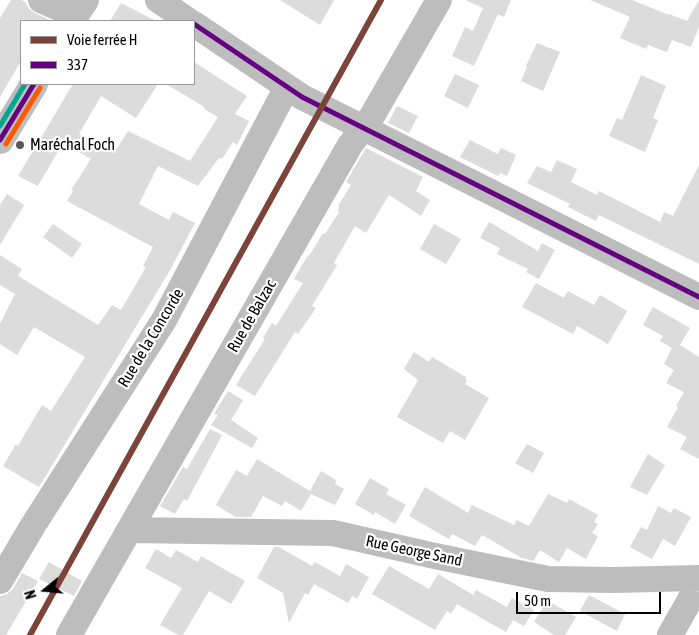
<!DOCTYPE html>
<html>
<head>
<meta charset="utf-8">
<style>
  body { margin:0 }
  #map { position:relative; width:699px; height:635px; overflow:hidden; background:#fff; font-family:"Asap Condensed",sans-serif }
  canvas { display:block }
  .legend { position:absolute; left:20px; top:20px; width:175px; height:65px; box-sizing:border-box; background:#fff; border:1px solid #999; margin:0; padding:6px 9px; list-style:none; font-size:15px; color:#000 }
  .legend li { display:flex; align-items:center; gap:10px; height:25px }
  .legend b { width:25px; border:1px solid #999 }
  .north { position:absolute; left:20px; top:565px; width:50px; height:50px; -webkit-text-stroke:4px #fff; paint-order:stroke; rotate:253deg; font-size:14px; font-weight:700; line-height:20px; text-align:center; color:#000 }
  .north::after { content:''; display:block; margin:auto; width:18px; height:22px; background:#000; clip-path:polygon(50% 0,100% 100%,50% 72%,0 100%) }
  .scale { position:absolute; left:516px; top:592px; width:145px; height:22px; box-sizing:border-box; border:2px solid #000; border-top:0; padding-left:6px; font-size:15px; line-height:18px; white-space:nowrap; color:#000; -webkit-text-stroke:4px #fff; paint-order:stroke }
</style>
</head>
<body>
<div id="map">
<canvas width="699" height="635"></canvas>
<ul class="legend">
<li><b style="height:6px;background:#7b4339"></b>Voie ferrée H</li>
<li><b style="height:6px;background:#640082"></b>337</li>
</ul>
<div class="north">N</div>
<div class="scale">50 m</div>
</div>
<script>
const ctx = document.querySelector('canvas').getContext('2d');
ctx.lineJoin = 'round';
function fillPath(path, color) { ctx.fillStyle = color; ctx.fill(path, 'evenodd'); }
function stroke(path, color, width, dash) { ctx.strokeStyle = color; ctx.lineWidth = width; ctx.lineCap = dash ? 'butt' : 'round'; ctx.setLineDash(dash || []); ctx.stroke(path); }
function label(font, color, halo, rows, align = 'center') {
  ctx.font = font + ' "Asap Condensed",sans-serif'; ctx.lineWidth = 4.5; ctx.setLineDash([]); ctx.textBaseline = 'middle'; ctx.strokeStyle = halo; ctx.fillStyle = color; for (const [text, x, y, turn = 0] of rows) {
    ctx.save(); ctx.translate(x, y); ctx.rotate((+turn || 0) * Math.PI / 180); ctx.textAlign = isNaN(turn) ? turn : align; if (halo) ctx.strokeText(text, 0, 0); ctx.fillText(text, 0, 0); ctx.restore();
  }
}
fillPath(new Path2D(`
  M11 0H22L26 3 29 9 35 13 52 21H21V61L0 97V18Z
  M280 0H334L320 25Z
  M465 0H511L504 17 498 14 474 66 452 56 465 27 473 31 483 8Z
  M590 0H632L669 15V14L687 21 699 0V27L691 47 672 40 667 52 648 45 646 49 620 38 630 17Z
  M121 3 156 21H110Z
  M537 43 560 52 543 91 521 81 527 67 526 66Z
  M194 62 247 96 235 114 249 121 237 145 233 142 222 159 219 158 198 186 158 166 139 204 169 220 173 212 195 223 169 272 39 487 3 466 16 444 18 446 42 405 51 411 85 357 34 327 17 355 0 344V324L15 294 0 285V255L22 269 18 276 98 325 112 305 121 310 146 267 143 266 153 247 67 201 73 191 71 190 91 159 63 143 38 186 18 176 73 84H158L136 118 101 96 79 134 114 153 128 131 190 161 218 117 206 110 203 106 166 84H194Z
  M455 74 479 85 468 108 444 96Z
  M641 75 666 86 653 118 658 120 645 152 609 136 617 118 622 120Z
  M397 106 418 116 409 133 388 123Z
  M470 140 498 154 501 148 516 155 507 176 500 173 498 176 460 157Z
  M366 148 423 177 416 191 430 200 421 216 389 195 366 233 355 226 334 263 337 265 312 306 316 308 298 334 295 332 255 396 236 385 265 339 263 338 272 323 276 326 303 283 294 279 308 255 309 256 323 233 325 234 339 212 338 211 339 207 338 206 351 185 346 182Z
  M557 160 577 169 571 182 597 195 599 191 660 222 664 212 673 216 699 165V264L599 215 596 221 568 207 570 204 527 183 537 166 551 172Z
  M7 194 24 205 0 245V205Z
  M489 222 538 251 542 243 555 250 539 279 526 272 528 269 497 254 500 248 480 238Z
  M53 224 82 244 72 258 43 237Z
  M434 224 461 239 446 264 420 249Z
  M536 283 564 298 568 291 594 305 600 295 627 311 608 344 577 326 573 334 522 307Z
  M653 307 690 328 680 345 699 357V459L680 449 687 437 667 427 678 407 676 406 684 392 666 383 674 370 664 364 672 348 660 341 663 336 643 325Z
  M414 352 429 362 432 357 466 377 465 379 467 380 465 384 489 398 465 440 450 431 443 443 397 417 418 380 404 369Z
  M228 391 243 400 231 420 258 438 252 448 211 425 218 415 214 414Z
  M210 429 222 435 187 501 184 499 175 514 160 506 183 467 187 469Z
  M527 444 544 453 533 473 515 463Z
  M648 454 665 465 647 495 630 487Z
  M257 459 310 491 321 471 336 480 335 484 344 489 335 505 311 494 301 511 285 501 282 506 263 496 251 517H236L216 505 236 470 247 476Z
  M370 478 389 489 386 494 406 505 395 524 375 512 374 515 355 504Z
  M425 487 468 513 472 505 514 525 517 520 529 526 548 494 567 503 569 499 598 515 594 522 598 524 592 533 598 536 586 559 567 548 559 562 540 550 533 561 522 558 482 535 475 546 452 534 449 539 409 516Z
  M658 506 671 513 674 508 691 517 675 546 663 539 652 559 630 547 641 527 647 530Z
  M274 547H279L312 566 315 562 340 576 346 564 369 577 357 599 352 596 348 603 314 584 308 595 305 593 289 623 283 593 257 578Z
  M156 549 171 558 176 550 198 562 201 556 245 581 231 604 209 591 183 635H179L160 625 182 588 145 568Z
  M49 562 82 581 74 596 39 579Z
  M389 566 429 589 438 574 473 595 476 590 507 607 512 598 534 610 524 626 513 620 506 632 457 604 451 614 447 611 435 630 372 594Z
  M22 573 38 581 6 635H0V596L7 594 13 589Z
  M589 595 625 614 617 631 580 611Z
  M550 602 576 617 565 635H554L534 622 543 607H547Z`), '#dcdcdc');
stroke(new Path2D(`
  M41 0 75 15
  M158 0 189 21
  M194 24 302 97 699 297
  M129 530 333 533 435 556 548 579 614 580 699 578
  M0 581 32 527 164 320 287 87
  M69 635 350 145 372 116 439 0
  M670 635 699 584`), '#bdbdbd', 26);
stroke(new Path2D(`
  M71 21 85 0
  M0 140 34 84`), '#bdbdbd', 28);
stroke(new Path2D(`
  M194 24 302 97 699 297
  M0 140 34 84`), '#640082', 5);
stroke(new Path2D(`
  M6 144 40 88`), '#ff5a00', 5);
stroke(new Path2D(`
  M0 126 25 84`), '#00a88f', 5);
stroke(new Path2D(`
  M30 635 381 0`), '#7b4339', 6);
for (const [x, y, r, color] of [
  [20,145,5,"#595959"]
]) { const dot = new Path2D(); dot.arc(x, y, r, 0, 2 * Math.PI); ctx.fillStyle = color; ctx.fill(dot); stroke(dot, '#fff', 2); }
label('16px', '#000', '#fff', [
  ["Maréchal Foch",30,145]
], 'left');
label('16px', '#000', '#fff', [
  ["Rue de Balzac",252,316,-60],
  ["Rue de la Concorde",151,338,-59],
  ["Rue George Sand",414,551,12]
]);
</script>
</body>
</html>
